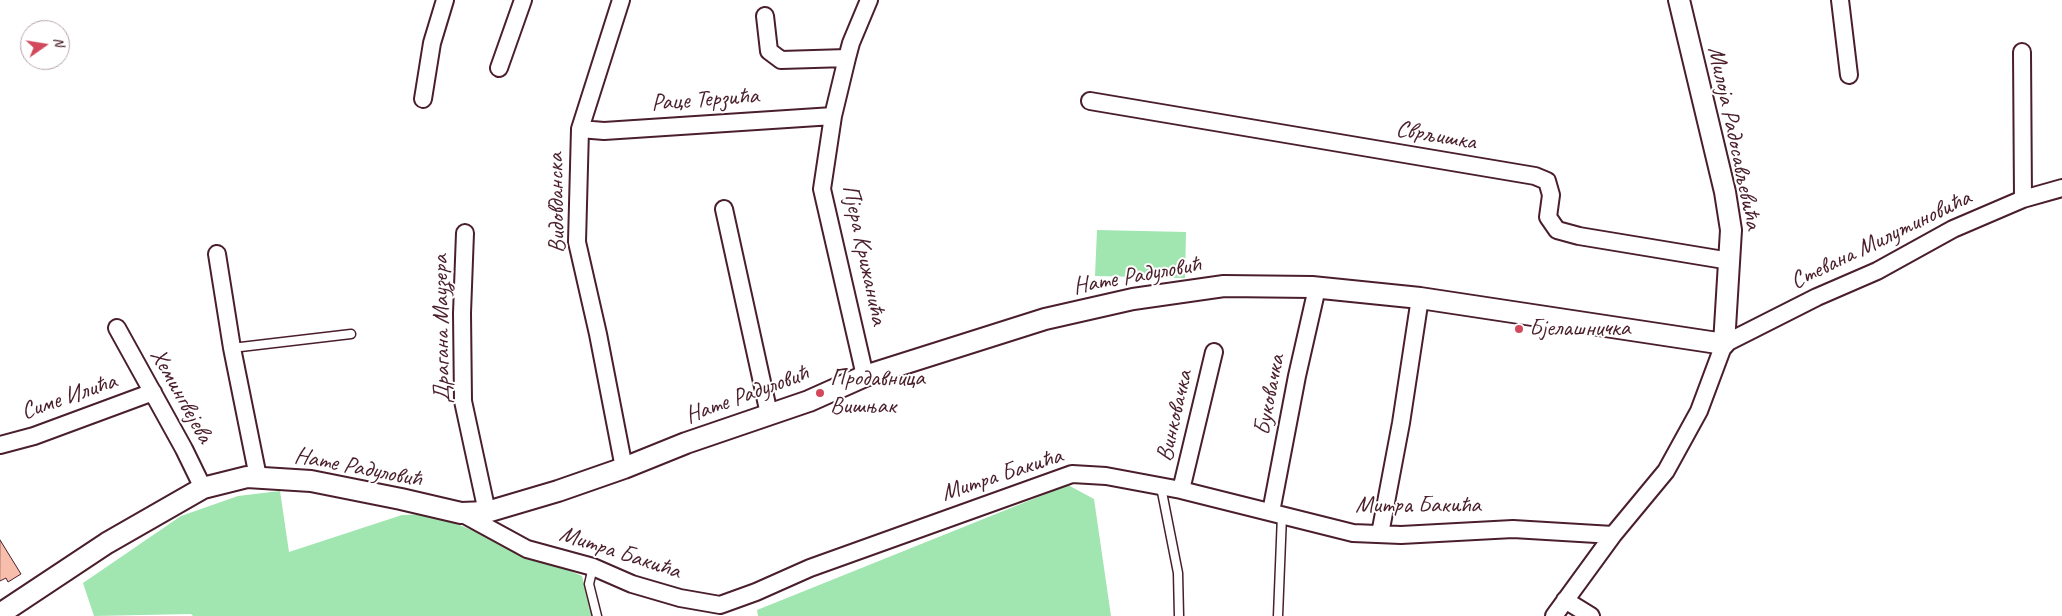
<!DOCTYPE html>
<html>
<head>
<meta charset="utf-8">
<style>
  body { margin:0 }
  #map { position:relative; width:2062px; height:616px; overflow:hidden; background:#fff; font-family:Caveat,sans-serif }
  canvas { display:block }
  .north { position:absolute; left:20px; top:20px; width:50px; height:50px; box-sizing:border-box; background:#fff; border:1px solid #b7a5aa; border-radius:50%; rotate:77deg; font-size:14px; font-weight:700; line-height:20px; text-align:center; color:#4a1f2b }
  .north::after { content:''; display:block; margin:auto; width:18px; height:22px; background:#d1495b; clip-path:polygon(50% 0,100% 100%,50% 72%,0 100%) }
</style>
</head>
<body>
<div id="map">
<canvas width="2062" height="616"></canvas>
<div class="north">N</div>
</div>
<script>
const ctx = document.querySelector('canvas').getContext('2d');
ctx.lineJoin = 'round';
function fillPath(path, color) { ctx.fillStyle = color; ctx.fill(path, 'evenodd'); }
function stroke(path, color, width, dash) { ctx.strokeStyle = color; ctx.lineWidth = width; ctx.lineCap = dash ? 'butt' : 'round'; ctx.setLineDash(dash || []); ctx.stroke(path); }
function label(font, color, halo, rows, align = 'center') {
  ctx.font = font + ' Caveat,sans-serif'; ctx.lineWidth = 4; ctx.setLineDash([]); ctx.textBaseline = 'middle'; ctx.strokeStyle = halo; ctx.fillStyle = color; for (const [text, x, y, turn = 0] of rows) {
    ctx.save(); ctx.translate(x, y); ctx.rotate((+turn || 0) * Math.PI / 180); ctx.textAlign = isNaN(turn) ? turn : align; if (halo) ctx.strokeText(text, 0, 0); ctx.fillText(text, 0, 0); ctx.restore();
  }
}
fillPath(new Path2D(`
  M1097 230 1186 232 1185 278 1095 276Z
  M1068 485 1094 499 1111 616H758L757 610Z
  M280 491 289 552 402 515 433 514 582 576 592 616H193L191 614 94 616 83 583 181 516 238 496Z`), '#a1e5b0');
const building = new Path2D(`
  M0 540 21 574 8 582 6 578 0 581Z`);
fillPath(building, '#f7bfab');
stroke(building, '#4a1f2b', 1);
const service = new Path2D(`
  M232 348 351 334
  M1161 487 1178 573 1179 616
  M593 567 589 584 597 616
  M1278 616 1282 515`);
const minor = new Path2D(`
  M621 0 580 129 577 242 598 334 624 468
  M1840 0 1849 75
  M765 16 769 51 781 60 847 58
  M2022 52 2023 199
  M499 68 523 0
  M423 99 432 43 445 0
  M1090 101 1535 176 1547 181 1551 195 1548 217 1557 230 1579 236 1730 261
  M580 129 604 131 833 116
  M724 209 769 414
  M465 233 462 313 463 401 487 512
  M217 254 232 348 258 477
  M117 328 184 449 203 488
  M865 376 822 189 833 116 847 58 851 43 869 0
  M0 445 34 436 153 392
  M1181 490 1214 352
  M1271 512 1297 376 1317 288
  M461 513 527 549 593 567 632 584 680 598 720 605 756 592 810 568 1072 474 1106 476 1181 490 1353 533 1401 535 1513 529 1613 535
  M1380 534 1401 423 1420 298
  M1565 600 1591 616
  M1554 616 1613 535 1666 471 1699 411 1724 344 1817 297 1877 271 1953 229 2023 199 2062 188`);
const tertiary = new Path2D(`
  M0 614 107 543 203 488 247 477 311 481 401 499 461 513 487 512 558 491 624 468 686 443 809 401 865 376 1045 319 1133 299 1224 286 1312 287 1420 298 1724 344 1731 230 1725 192 1679 0`);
stroke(service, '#4a1f2b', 11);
stroke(minor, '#4a1f2b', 20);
stroke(tertiary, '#4a1f2b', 24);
stroke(service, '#fff', 8);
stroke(minor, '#fff', 16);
stroke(tertiary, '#fff', 20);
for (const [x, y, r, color] of [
  [1519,329,5,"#d1495b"],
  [820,393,5,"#d1495b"]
]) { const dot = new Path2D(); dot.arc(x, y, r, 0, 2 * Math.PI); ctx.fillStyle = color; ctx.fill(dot); stroke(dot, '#fff', 2); }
label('24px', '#4a1f2b', '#fff', [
  ["Раце Терзића",705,100,-4],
  ["Сврљишка",1436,136,10],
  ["Милоја Радосављевића",1734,138,78],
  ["Видовданска",557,203,-91],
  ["Стевана Милутиновића",1881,240,-26],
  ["Пјера Крижанића",864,255,78],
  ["Нате Радуловић",1137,276,-10],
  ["Драгана Маузера",442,329,-91],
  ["Нате Радуловић",747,395,-20],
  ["Буковачка",1270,395,-79],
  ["Хемингвејева",181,396,61],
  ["Симе Илића",69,397,-19],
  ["Винковачка",1175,416,-77],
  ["Нате Радуловић",358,468,11],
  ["Митра Бакића",1002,475,-18],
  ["Митра Бакића",1418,506],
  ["Митра Бакића",620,553,18]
]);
label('24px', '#4a1f2b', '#fff', [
  ["Бјелашничка",1529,329],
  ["Продавница",830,379],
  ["Вишњак",830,407]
], 'left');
</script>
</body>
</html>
